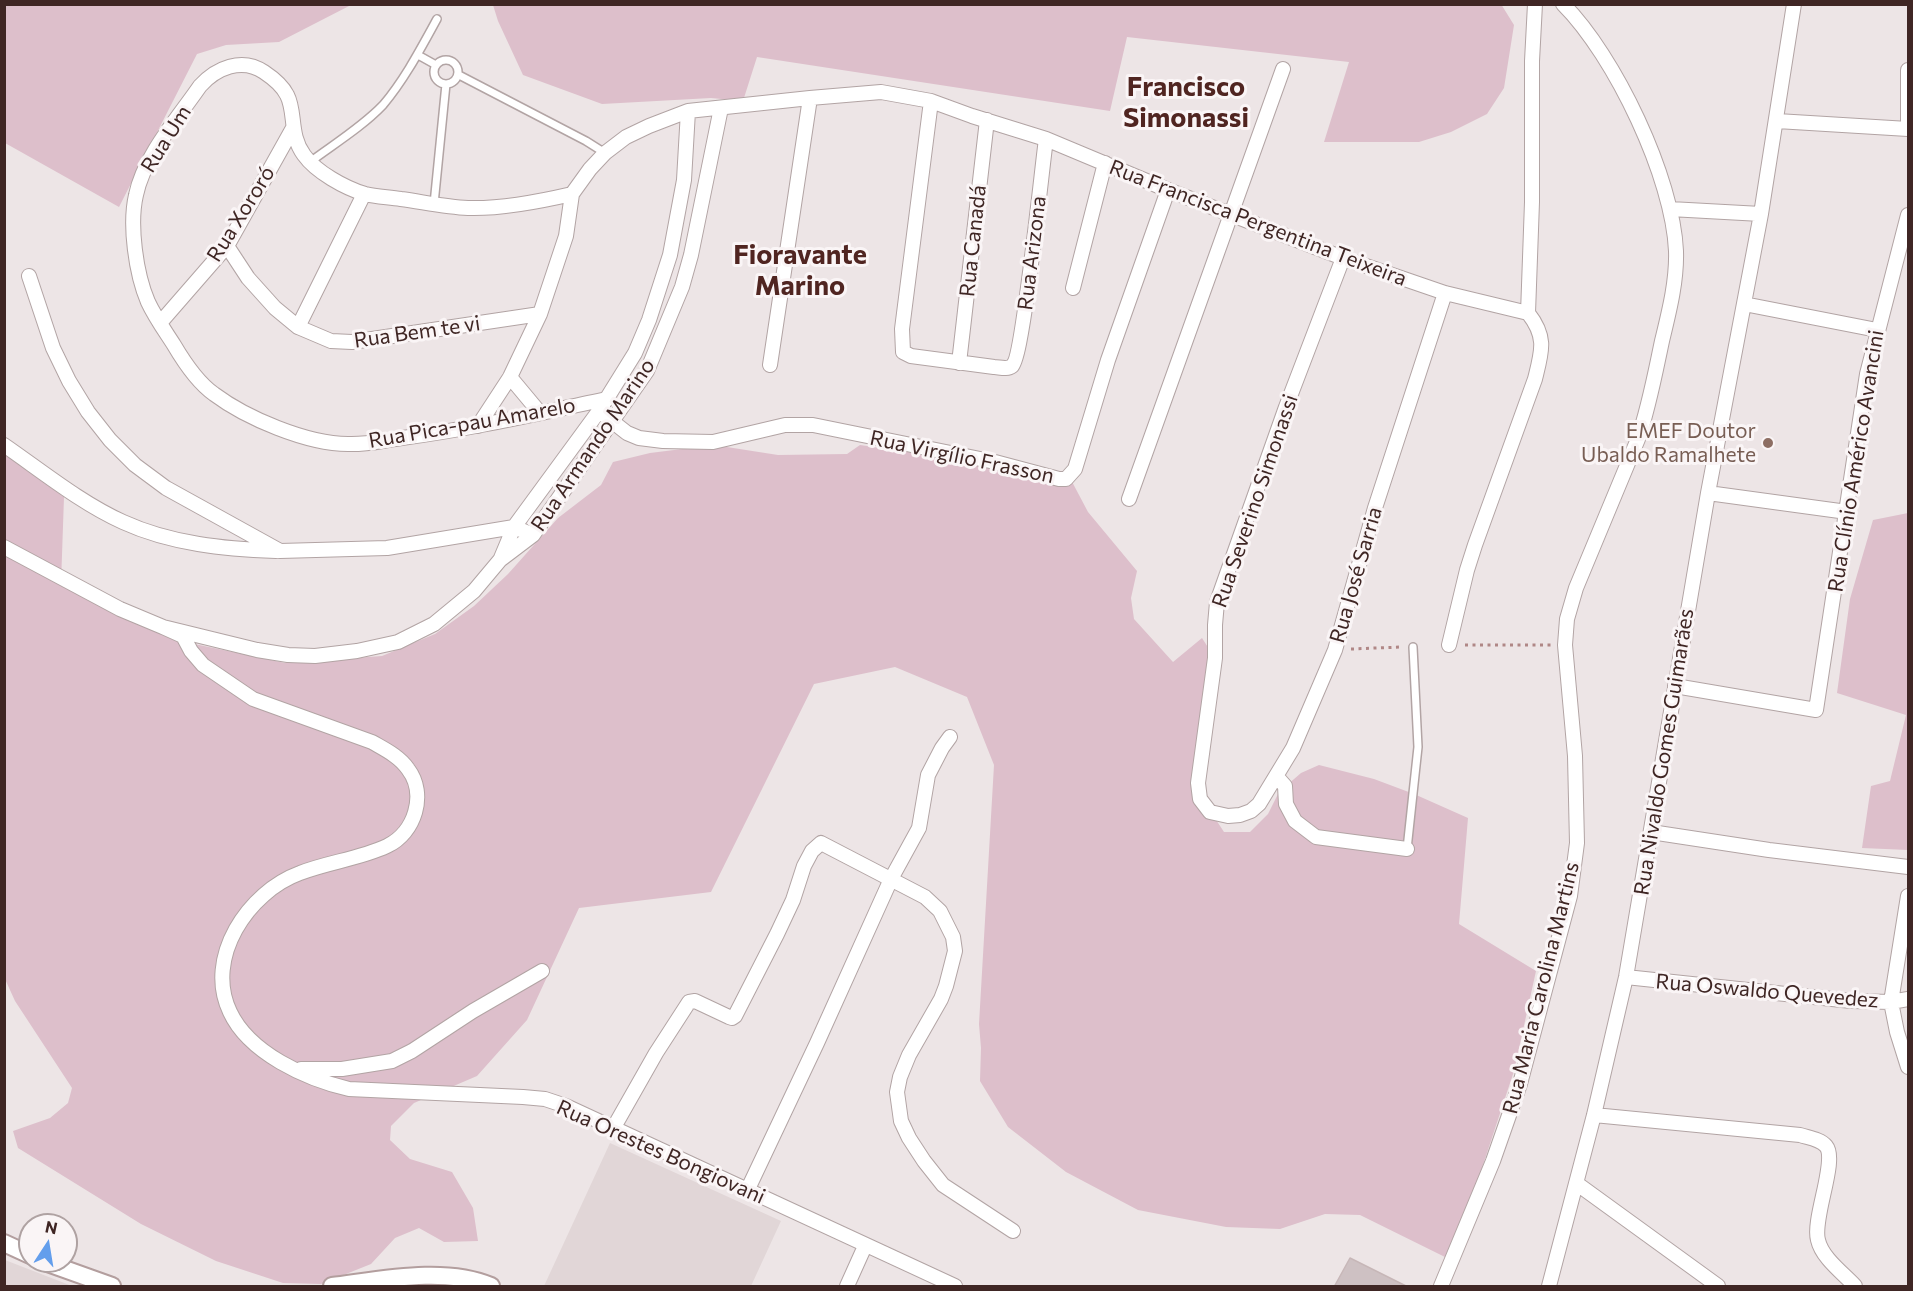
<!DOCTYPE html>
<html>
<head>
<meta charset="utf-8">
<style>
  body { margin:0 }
  #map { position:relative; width:1913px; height:1291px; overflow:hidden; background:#ede5e6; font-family:Commissioner,sans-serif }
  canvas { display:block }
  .frame { position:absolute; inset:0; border:6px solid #3f2624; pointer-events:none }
  .north { position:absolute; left:18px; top:1213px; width:60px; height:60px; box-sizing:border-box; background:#faf5f6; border:2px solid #afa2a2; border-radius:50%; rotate:12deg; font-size:16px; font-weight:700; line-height:24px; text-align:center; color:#3f2624 }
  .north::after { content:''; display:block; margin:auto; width:21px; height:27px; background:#639eec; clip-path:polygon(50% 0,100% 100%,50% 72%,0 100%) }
</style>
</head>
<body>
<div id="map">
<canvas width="1913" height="1291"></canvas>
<div class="frame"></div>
<div class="north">N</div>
</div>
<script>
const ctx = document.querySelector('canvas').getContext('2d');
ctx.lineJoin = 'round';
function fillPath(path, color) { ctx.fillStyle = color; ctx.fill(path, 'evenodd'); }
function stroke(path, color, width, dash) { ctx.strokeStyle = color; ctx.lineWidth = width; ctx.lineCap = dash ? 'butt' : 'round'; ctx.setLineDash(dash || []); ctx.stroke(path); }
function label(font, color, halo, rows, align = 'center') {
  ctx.font = font + ' Commissioner,sans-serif'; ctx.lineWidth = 6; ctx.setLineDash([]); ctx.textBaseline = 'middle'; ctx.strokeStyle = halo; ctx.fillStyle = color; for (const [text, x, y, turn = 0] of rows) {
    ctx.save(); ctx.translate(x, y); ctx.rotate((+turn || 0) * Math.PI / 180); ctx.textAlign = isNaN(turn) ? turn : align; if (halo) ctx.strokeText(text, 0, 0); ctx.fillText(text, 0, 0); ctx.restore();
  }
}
fillPath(new Path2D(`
  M610 1143 781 1221 751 1286H544Z
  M5 1260 72 1286H5Z`), '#e1d6d7');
fillPath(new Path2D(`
  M1501 4 1514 25 1504 88 1487 114 1451 132 1419 142H1324L1349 62 1127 37 1110 111 757 57 743 101 711 98 602 104 523 75 498 21 493 5Z
  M5 5H351L279 42 226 45 197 54 119 207 5 143Z
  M714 445 778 455 847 454 860 445 1069 476 1088 512 1137 571 1131 598 1134 619 1173 662 1202 638 1220 666 1202 769 1207 806 1224 832H1250L1268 814 1279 792 1301 773 1319 765 1374 779 1414 794 1468 818 1459 924 1536 971 1514 1071 1480 1174 1445 1257 1360 1215 1325 1214 1280 1229 1226 1227 1138 1210 1066 1172 1008 1127 980 1081 981 1048 979 1024 994 765 967 697 895 667 814 684 711 892 579 908 527 1020 477 1076 414 1103 391 1126 390 1140 410 1159 452 1172 473 1208 478 1241 444 1242 419 1228 395 1238 371 1264 321 1284 283 1283 216 1261 141 1224 18 1148 13 1131 50 1118 68 1103 72 1088 15 1001 5 979 4 454 64 497 61 584 144 627 185 642 285 663 382 656 435 634 474 606 508 574 558 518 601 485 613 462 650 453Z
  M1908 513V850L1862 848 1871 786 1890 781 1906 715 1837 693 1850 599 1873 520Z`), '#ddbfcb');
const building = new Path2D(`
  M1350 1258 1408 1287H1334Z`);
fillPath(building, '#cec1c3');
stroke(building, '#c7b7b8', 1.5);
const service = new Path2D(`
  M418 55 436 65
  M434 72a12 12 0 1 1 24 0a12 12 0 1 1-24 0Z
  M459 75 586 141 605 153
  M310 162C334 144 362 127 383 105 405 79 421 48 437 19
  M434 204 446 84
  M1407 849 1418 747 1413 647`);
const minor = new Path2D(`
  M931 101 902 329 903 352 911 356 994 367C999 367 1007 370 1012 366 1023 357 1042 167 1046 139
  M1777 121 1908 129
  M1908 129V70
  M572 194C542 201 499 209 468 208 446 207 423 202 401 199 389 197 376 197 365 194 345 188 316 172 304 155 289 135 296 112 287 95 282 85 273 78 264 72 242 57 216 68 200 86 178 118 144 156 136 195 129 225 136 274 148 302 155 317 165 331 174 345 184 362 197 382 214 394 246 418 307 444 348 444 366 445 385 440 402 438 471 429 539 413 607 399
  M1670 209 1761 214
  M227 246 248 278 275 308 298 327 331 341 352 342 540 314
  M1343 258 1286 407 1217 602 1215 625V658L1198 783 1200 799 1210 812 1228 816 1240 815 1251 811 1259 804 1293 748 1335 650 1375 508 1445 293
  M29 276 53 348 69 381 88 412 110 440 135 465 166 488 280 551 387 548 514 527 533 535
  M1073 288 1105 163
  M1744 304 1877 330
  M1528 313 1532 202V61L1535 4
  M160 323 227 246 293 128
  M298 327 364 194
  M959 363 987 120
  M770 365 810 98
  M510 377 540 413
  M599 411 627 433 639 438 663 441 713 442 785 425H813L995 462 1059 479H1066L1075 469 1108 360 1168 190
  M478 426 510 377 540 314 566 236 572 194 590 169 605 153 626 137 649 126 688 111 810 98 881 92 931 101 972 116 1046 139 1168 190 1343 258 1445 293 1528 313
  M4 445C43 472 81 503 123 522 171 544 225 549 276 551
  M1708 493 1847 512
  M1129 499 1283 69
  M4 547 120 609 163 627 257 650 288 655 315 656 357 651 398 642 434 624 474 591 500 560 533 535 647 371 682 287 691 255 721 108
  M501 558 514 527 599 411 635 353 649 320 670 255 684 180 688 111
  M163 627 183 636 191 651 203 665 253 699 372 742C384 749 399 756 408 769 427 794 415 833 387 846 359 859 328 862 300 873 248 892 204 958 230 1012 249 1053 306 1079 349 1089L523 1097 545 1099 566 1106 955 1286
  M1449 645 1467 570 1475 545 1535 379C1542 351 1547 337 1528 313
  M1675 686 1816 710 1867 374 1908 215
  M1277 777 1285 786 1286 804 1295 821 1316 837 1407 849
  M1651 832 1769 850 1908 867
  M1908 896 1891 1002 1897 1032 1908 1067
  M1626 977 1851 1001 1891 1002 1908 999
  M301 1069H342L392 1061 412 1051 473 1011 542 971
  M1594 1115 1800 1135C1809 1138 1820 1139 1826 1146 1838 1160 1812 1219 1818 1240 1822 1258 1843 1273 1855 1286
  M614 1127 656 1053 689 1002 695 1001 729 1017 732 1018 735 1016 777 934 793 900 804 866 812 851 821 843 925 897 940 911 953 937 955 951 946 986 941 999 909 1055 900 1077 897 1092 901 1121 909 1138 924 1161 943 1185 1013 1231
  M1576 1183 1718 1286
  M747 1191 817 1043 891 879 919 828 928 775 942 748 950 737
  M847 1286 865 1246
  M1441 1286 1493 1161 1520 1084 1570 896 1577 843 1575 756 1565 645 1567 619 1576 588 1638 439C1649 407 1655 374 1662 341 1669 312 1677 281 1676 251 1673 178 1615 56 1563 4
  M1549 1286 1594 1115 1626 977 1708 493 1761 214 1794 4`);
const secondary = new Path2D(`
  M4 1243 30 1255
  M42 1261 112 1286
  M332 1286C380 1280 445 1266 491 1286`);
stroke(service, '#b2a4a4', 10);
stroke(minor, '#b2a4a4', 16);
stroke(secondary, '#b39e9e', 20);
stroke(new Path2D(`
  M1465 645H1551
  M1351 649 1401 647`), '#b08786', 3, [3, 4.5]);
stroke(service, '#fff', 7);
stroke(minor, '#fff', 14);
stroke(secondary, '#fff', 16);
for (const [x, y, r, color] of [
  [1768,443,6,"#8d6e63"]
]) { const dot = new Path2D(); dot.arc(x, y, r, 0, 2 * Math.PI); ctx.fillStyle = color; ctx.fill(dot); stroke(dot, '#faf5f6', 2); }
label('21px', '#3f2624', '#faf5f6', [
  ["Rua Um",166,139,-58],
  ["Rua Xororó",241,214,-58],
  ["Rua Francisca Pergentina Teixeira",1258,223,21],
  ["Rua Canadá",973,241,-84],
  ["Rua Arizona",1032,253,-83],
  ["Rua Bem te vi",417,332,-8],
  ["Rua Pica-pau Amarelo",472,423,-10],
  ["Rua Armando Marino",593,445,-56],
  ["Rua Virgílio Frasson",962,457,12],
  ["Rua Clínio Américo Avancini",1856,461,-81],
  ["Rua Severino Simonassi",1255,501,-71],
  ["Rua José Sarria",1356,575,-74],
  ["Rua Nivaldo Gomes Guimarães",1664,752,-81],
  ["Rua Maria Carolina Martins",1541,988,-76],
  ["Rua Oswaldo Quevedez",1767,991,5],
  ["Rua Orestes Bongiovani",661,1152,24]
]);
label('21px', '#785e54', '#faf5f6', [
  ["EMEF Doutor",1756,431],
  ["Ubaldo Ramalhete",1756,455]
], 'right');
label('bold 27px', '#502521', '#faf5f6', [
  ["Francisco",1186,87],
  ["Simonassi",1186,118],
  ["Fioravante",800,255],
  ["Marino",800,286]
]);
</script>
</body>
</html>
